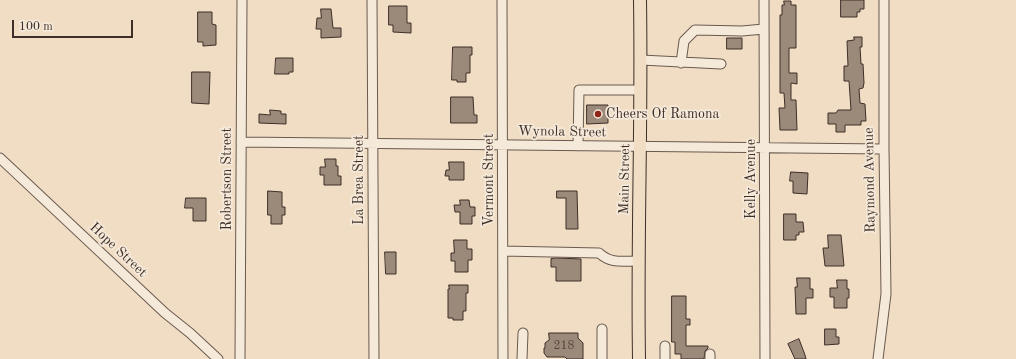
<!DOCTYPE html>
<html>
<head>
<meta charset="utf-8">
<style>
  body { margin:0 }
  #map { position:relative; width:1016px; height:359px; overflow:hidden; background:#f0ddc4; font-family:"Old Standard TT",serif }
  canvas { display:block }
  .scale { position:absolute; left:12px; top:20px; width:121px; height:18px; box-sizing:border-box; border:2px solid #3e2e28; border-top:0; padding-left:5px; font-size:12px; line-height:14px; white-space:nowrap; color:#3e2e28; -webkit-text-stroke:3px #f5e9d9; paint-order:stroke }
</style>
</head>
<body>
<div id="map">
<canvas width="1016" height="359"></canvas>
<div class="scale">100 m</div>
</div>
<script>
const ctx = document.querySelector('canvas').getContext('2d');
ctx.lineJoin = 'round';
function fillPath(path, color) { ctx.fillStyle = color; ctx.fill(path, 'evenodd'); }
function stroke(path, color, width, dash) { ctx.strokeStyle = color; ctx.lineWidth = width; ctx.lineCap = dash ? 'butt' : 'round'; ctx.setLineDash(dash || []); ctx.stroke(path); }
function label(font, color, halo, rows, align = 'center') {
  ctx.font = font + ' "Old Standard TT",serif'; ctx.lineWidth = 3.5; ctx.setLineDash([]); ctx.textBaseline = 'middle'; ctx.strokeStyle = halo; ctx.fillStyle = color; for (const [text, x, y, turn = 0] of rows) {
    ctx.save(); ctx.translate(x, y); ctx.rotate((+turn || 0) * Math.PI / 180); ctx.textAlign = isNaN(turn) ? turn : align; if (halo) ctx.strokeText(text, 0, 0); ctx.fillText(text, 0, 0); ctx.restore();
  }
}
const building = new Path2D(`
  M841 0H864V9H860V12H857V17H841Z
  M784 1H791V5H796V48H789V73H797V84L791 83V100H796L797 130H780L779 108H785L784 93H780V15H782V5H784Z
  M389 6H407V23H411V33L393 32V25H389Z
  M321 9H331L333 28H341V37L321 38V29H316L317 18H321Z
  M198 12H212V24L216 25V45L203 46V42H198Z
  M854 37H862V47H860L861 64H863L864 83 863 88 859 89 860 103 865 104 866 121H861V125H845V132H836V124H828V113H836L838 110H851L849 81H844V66H848L847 41 854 40Z
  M727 38H742V49H727Z
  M453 47H472V55H470V73H466V82H457V80H452Z
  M276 58H293V72H289V74H275Z
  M192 72H210L209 104 192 103Z
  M451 97H473L474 115H477V123H451Z
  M587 105H608V123L587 124Z
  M270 110 281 111V114H286V124L259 123V114L270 115Z
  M325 159H336V166H338V176H341V185H324V175H320V167H325Z
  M449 162H464V180H449V176H445L446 170H449Z
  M791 172 808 173 807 194 793 193V181H790Z
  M268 191 282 192V207H285V215H282V224H271V215H268Z
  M557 191H577L578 229H566V198H557Z
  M186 198H206V221H193V208H185Z
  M460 200H469L470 207H475V216H472V224H460V212H455L454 205H460Z
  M784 214H796V222H803L804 232H799V235H796V240H784Z
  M828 235H841L844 266H825L823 248H828Z
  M454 240H467V249H472V260H468V272H455V261H451V253H454Z
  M385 252H396V274H386Z
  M557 258 581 259V281H556V267H551V259Z
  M797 278H810V289H813V298H806V314H796L795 287H797Z
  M837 280H847V289H849V298H847V308H834V297H830V288H837Z
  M449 285H468V293H466V311H463V320H453V318H448V289H449Z
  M672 296H686V319H690V325H686V346H708V348L705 351 704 359H681V354H675V342H672Z
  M825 329H836V337H839V344L825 345Z
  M549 333H578V338L583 343V359H567L565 357H547L544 353V348H545V343L549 340Z
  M799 339 805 355 806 359H795L788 344Z`);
fillPath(building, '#9b8979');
stroke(building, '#3e2e28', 1);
const minor = new Path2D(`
  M372 0 374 359
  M502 0 503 359
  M764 0 765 359
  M641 60 721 64
  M681 63 684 41 695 30 742 31 764 29
  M241 142 884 149
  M578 146 579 90H641
  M0 158 165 313 190 333 218 359
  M503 251 599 253C611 264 622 261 638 261
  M240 359 242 0
  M522 359 523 333
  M602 359V329
  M665 359V346
  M710 359V354
  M878 359 886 294 884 149V0`);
const major = new Path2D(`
  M639 359C637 239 642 120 640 0`);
stroke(minor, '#6a5a4f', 11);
stroke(major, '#3e2e28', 14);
stroke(minor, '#f5e9d9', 9);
stroke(major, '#f0ddc4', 12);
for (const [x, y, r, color] of [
  [598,114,4,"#8f2418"]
]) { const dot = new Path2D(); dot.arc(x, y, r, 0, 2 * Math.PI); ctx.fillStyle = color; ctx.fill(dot); stroke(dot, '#f5e9d9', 1.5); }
label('12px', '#55453c', null, [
  ["218",564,346]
]);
label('14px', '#3e2e28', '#f5e9d9', [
  ["Cheers Of Ramona",606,114]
], 'left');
label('14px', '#3e2e28', '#f5e9d9', [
  ["Wynola Street",562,132,1],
  ["Robertson Street",227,179,-90],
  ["Main Street",625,179,-89],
  ["Kelly Avenue",751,179,-90],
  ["La Brea Street",359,180,-90],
  ["Vermont Street",489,180,-90],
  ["Raymond Avenue",870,180,-91],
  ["Hope Street",118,250,43]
]);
</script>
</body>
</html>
